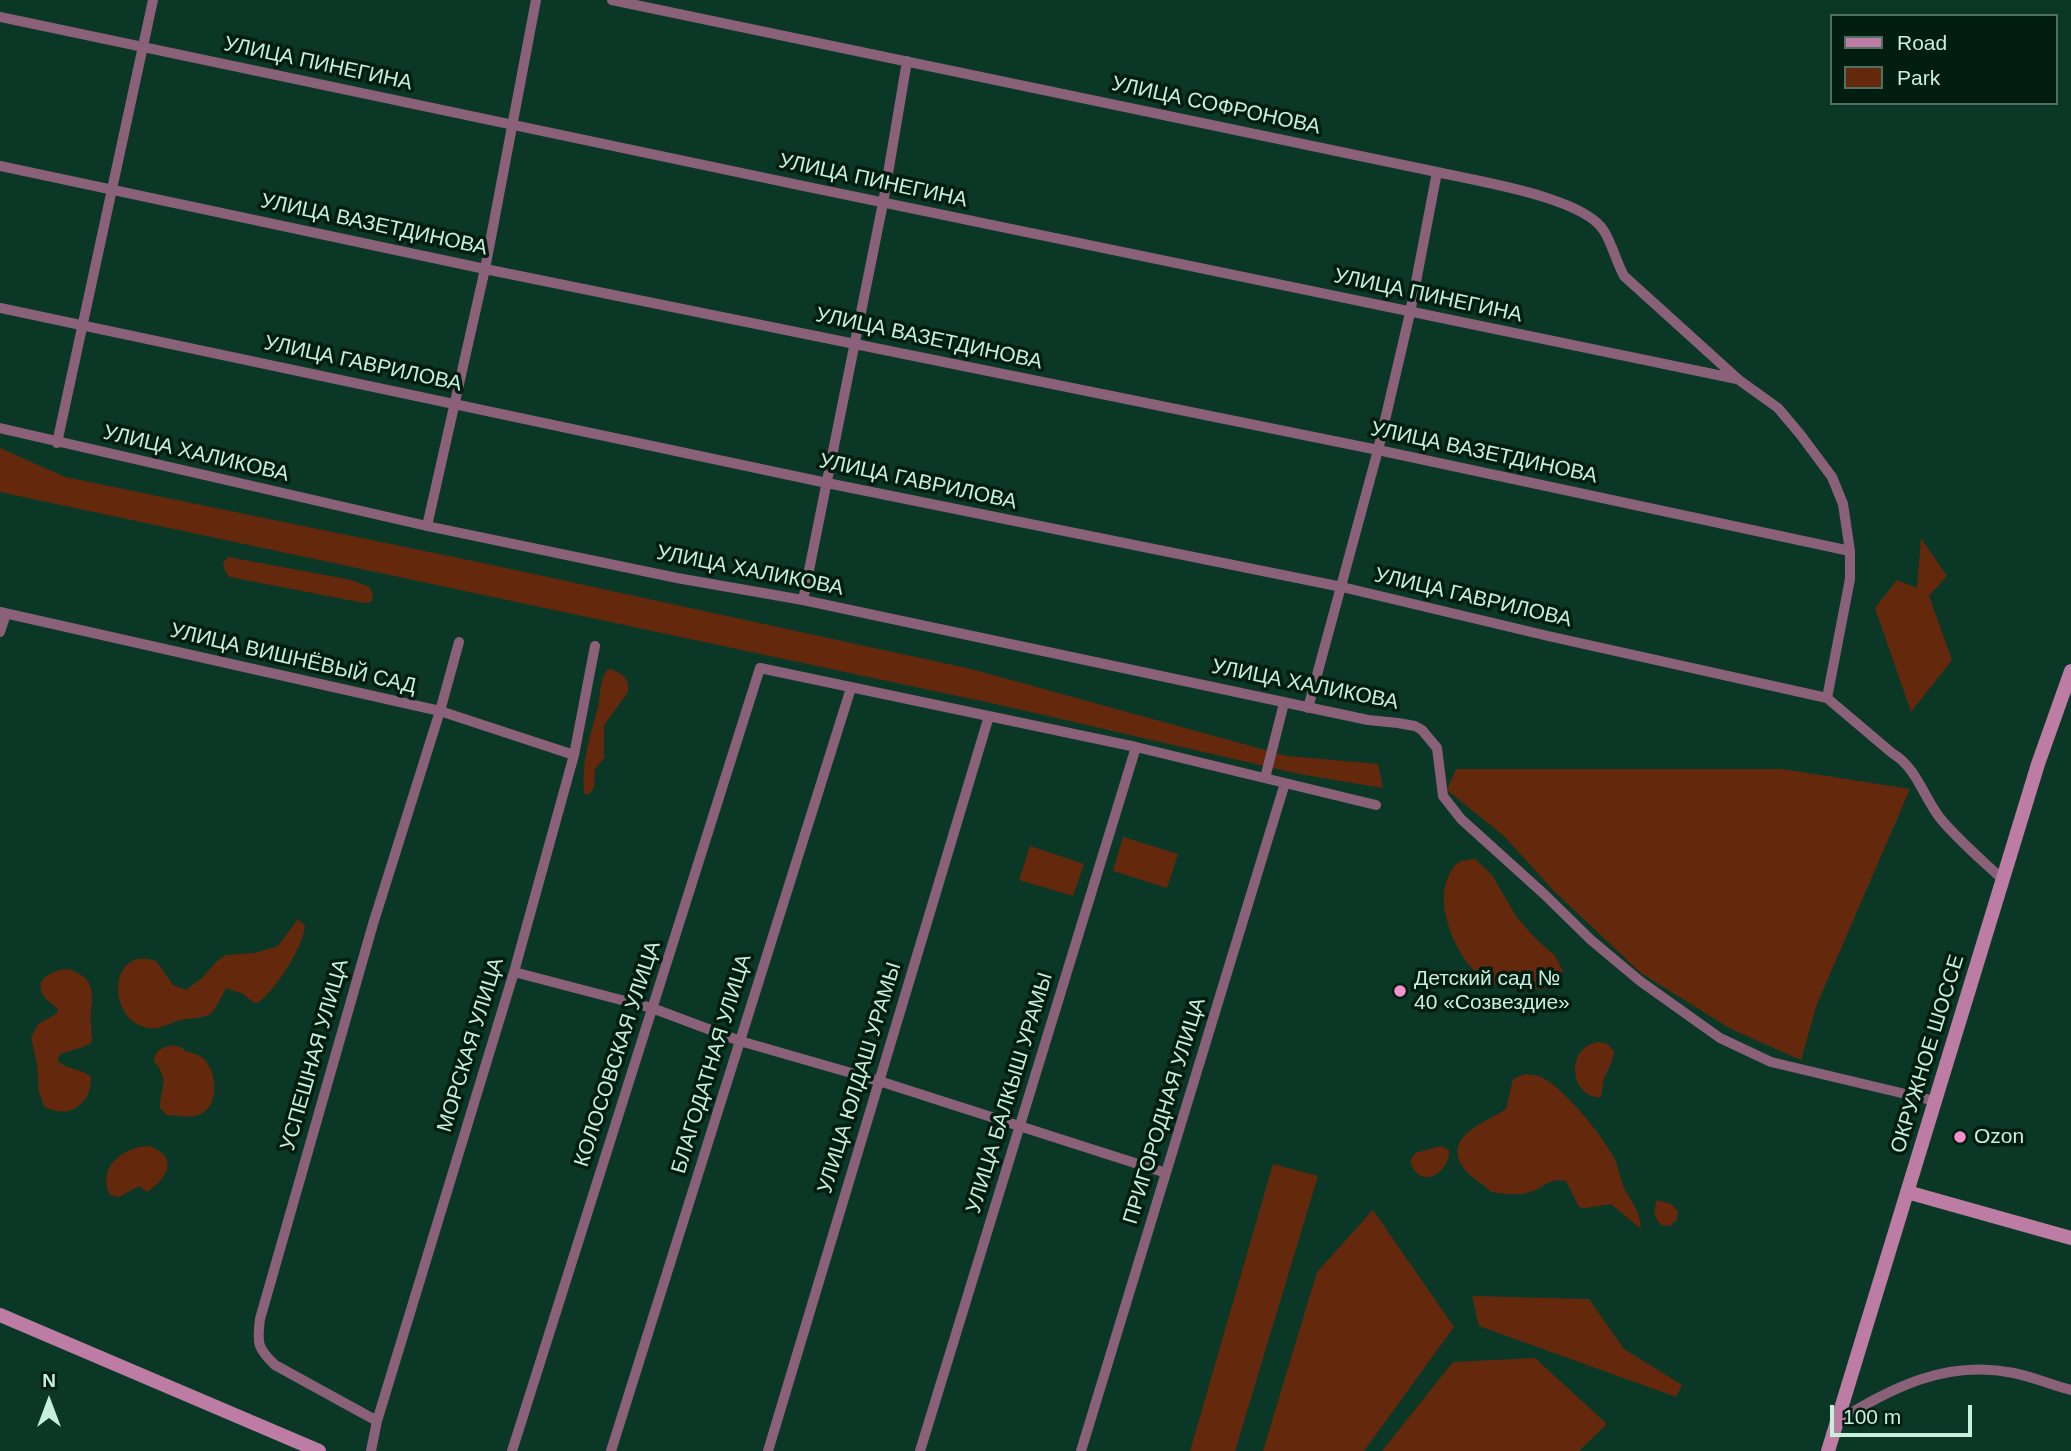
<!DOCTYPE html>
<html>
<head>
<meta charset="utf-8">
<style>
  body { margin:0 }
  #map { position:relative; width:2071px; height:1451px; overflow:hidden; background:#0b3826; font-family:Arial,sans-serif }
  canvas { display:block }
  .legend { position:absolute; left:1830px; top:14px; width:228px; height:91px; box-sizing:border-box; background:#001d10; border:2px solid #507161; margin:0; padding:9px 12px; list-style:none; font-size:21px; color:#c8efdb }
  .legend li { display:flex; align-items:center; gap:14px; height:35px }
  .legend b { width:35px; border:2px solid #507161 }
  .north { position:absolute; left:14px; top:1367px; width:70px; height:70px; -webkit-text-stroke:5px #001d10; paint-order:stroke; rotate:0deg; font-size:19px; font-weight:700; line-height:28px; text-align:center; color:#c8efdb }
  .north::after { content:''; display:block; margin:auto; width:24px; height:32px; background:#c8efdb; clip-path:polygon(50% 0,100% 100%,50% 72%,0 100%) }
  .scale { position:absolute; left:1830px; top:1405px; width:142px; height:32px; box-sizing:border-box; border:4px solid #c8efdb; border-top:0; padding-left:9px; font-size:21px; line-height:24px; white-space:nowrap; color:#c8efdb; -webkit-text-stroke:5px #001d10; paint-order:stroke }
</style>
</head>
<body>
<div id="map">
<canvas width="2071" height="1451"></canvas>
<ul class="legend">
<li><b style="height:9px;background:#bc7ca3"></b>Road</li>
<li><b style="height:19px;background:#64280c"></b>Park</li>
</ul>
<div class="north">N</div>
<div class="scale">100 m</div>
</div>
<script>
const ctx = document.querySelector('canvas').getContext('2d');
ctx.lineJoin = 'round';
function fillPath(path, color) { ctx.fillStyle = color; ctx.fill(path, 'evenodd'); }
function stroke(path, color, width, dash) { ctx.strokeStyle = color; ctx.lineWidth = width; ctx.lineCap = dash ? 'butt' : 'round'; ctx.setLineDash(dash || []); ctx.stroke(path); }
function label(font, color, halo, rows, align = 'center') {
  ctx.font = font + ' Arial,sans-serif'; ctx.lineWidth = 7; ctx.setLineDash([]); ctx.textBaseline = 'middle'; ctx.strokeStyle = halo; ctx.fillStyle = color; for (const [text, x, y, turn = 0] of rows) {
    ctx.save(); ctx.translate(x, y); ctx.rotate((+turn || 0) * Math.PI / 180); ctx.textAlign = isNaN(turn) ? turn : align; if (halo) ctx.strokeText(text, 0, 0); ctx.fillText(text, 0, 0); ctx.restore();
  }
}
fillPath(new Path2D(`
  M0 448 65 477 483 563 971 669 1287 756 1378 764 1383 788 1299 774 1000 705 0 492Z
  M1921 538 1947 576 1929 596 1952 660 1911 712 1875 608 1897 580 1917 588Z
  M228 557 352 580 369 587 373 594 371 602 364 603 230 577 225 571 223 563Z
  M611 669 624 676 628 683V692L604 725V758L595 769 594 788 588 795 584 793C581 764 590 735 598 707 601 693 599 681 607 670Z
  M1456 769H1782L1910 789 1817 1004 1801 1060 1731 1029 1641 973 1554 891 1504 836 1447 790Z
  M1123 837 1178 854 1167 888 1113 871Z
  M1030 846 1084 864 1073 896 1019 880Z
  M1475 859 1492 875 1516 916 1534 937 1555 956 1563 971 1551 988C1531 990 1510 991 1491 983 1460 969 1432 906 1449 875 1451 870 1454 865 1459 862 1463 860 1470 860 1475 859Z
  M298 919 305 926C303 948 276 989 259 1002L254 1003 243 994 226 988C207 1025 213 1013 177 1021 168 1024 160 1029 151 1028 106 1025 107 943 156 961L173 985 186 990 202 978 218 960 226 955 255 953 278 946Z
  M68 969C94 978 93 988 91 1013 90 1022 92 1032 92 1042 82 1050 69 1049 58 1056V1061C67 1070 81 1068 91 1077 92 1104 68 1121 44 1106L39 1092 37 1065 31 1037 38 1024 56 1014 58 1010C54 1004 48 1002 45 998 31 979 53 970 68 969Z
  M1599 1042 1608 1044 1614 1052 1612 1061 1604 1078 1601 1097C1571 1099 1563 1047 1599 1042Z
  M174 1045 183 1048 185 1051C192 1053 199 1054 205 1060 218 1075 220 1112 194 1116 186 1118 175 1115 166 1115L160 1108C161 1085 170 1081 154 1061 155 1049 164 1047 174 1045Z
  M1525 1074C1530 1075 1536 1075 1541 1077 1564 1088 1602 1135 1614 1158 1619 1168 1620 1180 1625 1190 1633 1204 1640 1212 1641 1229L1611 1204 1585 1208 1579 1207 1566 1181C1548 1177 1542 1190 1527 1193 1516 1196 1502 1193 1491 1192 1483 1183 1472 1179 1466 1171 1439 1137 1485 1123 1506 1109L1513 1079Z
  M148 1146C179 1155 169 1178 147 1192L139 1186 119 1197 110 1195C96 1168 123 1147 148 1146Z
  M1441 1146 1449 1150C1450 1174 1419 1191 1410 1161L1415 1153Z
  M1273 1164 1318 1176 1235 1451H1190Z
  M1657 1200 1671 1204 1678 1211 1677 1220 1670 1226 1661 1225C1654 1217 1653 1211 1657 1200Z
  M1373 1210 1454 1327 1364 1451H1263L1317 1272Z
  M1472 1296 1589 1299 1624 1349 1682 1385 1676 1397 1479 1326Z
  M1535 1358 1607 1424 1579 1451H1382L1453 1362Z`), '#64280c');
stroke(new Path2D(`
  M612 0 1437 172C1476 181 1584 197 1604 231 1612 244 1616 261 1624 276L1739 380 1778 408 1800 434 1832 477 1843 504 1850 551V579L1827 698 1892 753C1917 768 1923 796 1940 818 1958 840 1982 860 2003 880
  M0 17C579 139 1157 261 1737 379
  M0 166 485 269 1378 450 1850 551
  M0 308 827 483 1342 587 1548 636 1827 698
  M0 428 427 526 677 578 803 600 1368 720 1398 723 1415 726 1422 730 1437 748 1443 796 1461 819 1544 894 1591 940 1640 981 1720 1038 1771 1062 1935 1101
  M57 443 153 0
  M427 526 485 269 536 0
  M803 600 883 203 907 61
  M0 612 440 711 574 755
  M0 632 6 614
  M1308 708 1378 450 1410 313 1437 172
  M1265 778 1284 703
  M514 972 652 1008 740 1041 879 1081 1166 1173
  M377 1421 275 1365C257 1348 257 1343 260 1319L373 924 440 711 459 642
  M1836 1422C1892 1388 1945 1359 2014 1373 2033 1377 2052 1385 2071 1390
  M371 1451 377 1421 514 972 574 755 595 646
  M512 1451 760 668 1136 747 1376 805
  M611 1451 851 688
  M768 1451 989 716
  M920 1451 1136 747
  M1081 1451 1285 783`), '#8a6179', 10);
stroke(new Path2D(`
  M1907 1192 2071 1238
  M0 1315 319 1451
  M1828 1451 2038 764 2071 671`), '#bc7ca3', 14);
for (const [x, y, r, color] of [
  [1400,991,7,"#f690cf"],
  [1960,1137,7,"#f690cf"]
]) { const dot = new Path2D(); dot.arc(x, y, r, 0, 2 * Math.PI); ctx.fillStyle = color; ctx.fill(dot); stroke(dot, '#001d10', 2.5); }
label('21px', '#c8efdb', '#001d10', [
  ["УЛИЦА ПИНЕГИНА",318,64,12],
  ["УЛИЦА СОФРОНОВА",1216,106,12],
  ["УЛИЦА ПИНЕГИНА",873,181,12],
  ["УЛИЦА ВАЗЕТДИНОВА",374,225,12],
  ["УЛИЦА ПИНЕГИНА",1428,296,12],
  ["УЛИЦА ВАЗЕТДИНОВА",929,339,12],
  ["УЛИЦА ГАВРИЛОВА",363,364,12],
  ["УЛИЦА ВАЗЕТДИНОВА",1484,453,12],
  ["УЛИЦА ХАЛИКОВА",196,454,13],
  ["УЛИЦА ГАВРИЛОВА",918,482,12],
  ["УЛИЦА ХАЛИКОВА",750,571,11],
  ["УЛИЦА ГАВРИЛОВА",1473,598,13],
  ["УЛИЦА ВИШНЁВЫЙ САД",293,659,13],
  ["УЛИЦА ХАЛИКОВА",1305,685,11],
  ["МОРСКАЯ УЛИЦА",471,1045,-73],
  ["КОЛОСОВСКАЯ УЛИЦА",618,1054,-72],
  ["ОКРУЖНОЕ ШОССЕ",1928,1054,-73],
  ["УСПЕШНАЯ УЛИЦА",315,1055,-74],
  ["БЛАГОДАТНАЯ УЛИЦА",712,1064,-73],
  ["УЛИЦА ЮЛДАШ УРАМЫ",860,1078,-73],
  ["УЛИЦА БАЛКЫШ УРАМЫ",1010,1093,-73],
  ["ПРИГОРОДНАЯ УЛИЦА",1165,1111,-73]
]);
label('21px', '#c8efdb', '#001d10', [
  ["Детский сад №",1414,979],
  ["40 «Созвездие»",1414,1003],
  ["Ozon",1974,1137]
], 'left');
</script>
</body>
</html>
